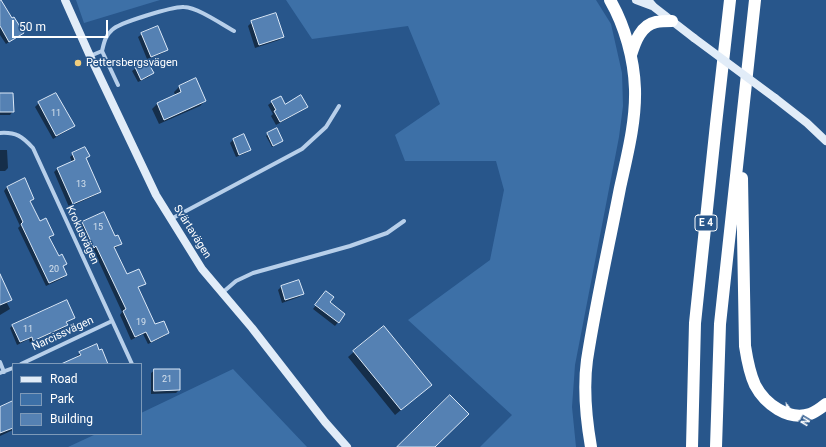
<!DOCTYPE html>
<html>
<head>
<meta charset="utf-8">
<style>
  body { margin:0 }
  #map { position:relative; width:826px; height:447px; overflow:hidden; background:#28568b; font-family:Roboto,sans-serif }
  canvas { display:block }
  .legend { position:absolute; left:12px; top:363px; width:130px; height:72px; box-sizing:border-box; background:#28568b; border:1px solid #7e9ab9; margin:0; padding:5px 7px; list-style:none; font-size:12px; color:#fff }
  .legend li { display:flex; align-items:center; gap:8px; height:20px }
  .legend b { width:20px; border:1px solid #7e9ab9 }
  .north { position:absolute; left:774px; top:395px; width:40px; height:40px; -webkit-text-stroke:3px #28568b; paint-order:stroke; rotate:121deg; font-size:11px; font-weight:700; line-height:16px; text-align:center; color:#fff }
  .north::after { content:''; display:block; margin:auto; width:14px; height:18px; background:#fff; clip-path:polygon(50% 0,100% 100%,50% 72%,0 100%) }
  .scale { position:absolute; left:12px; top:20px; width:96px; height:18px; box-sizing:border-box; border:2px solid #fff; border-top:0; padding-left:5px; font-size:12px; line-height:14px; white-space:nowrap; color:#fff; -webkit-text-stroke:3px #28568b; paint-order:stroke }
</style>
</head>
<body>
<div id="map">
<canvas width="826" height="447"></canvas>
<ul class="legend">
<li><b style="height:5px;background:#e1ecf8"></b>Road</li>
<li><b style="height:11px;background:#3d70a7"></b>Park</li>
<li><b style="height:11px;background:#5581b3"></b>Building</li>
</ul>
<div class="north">N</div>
<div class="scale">50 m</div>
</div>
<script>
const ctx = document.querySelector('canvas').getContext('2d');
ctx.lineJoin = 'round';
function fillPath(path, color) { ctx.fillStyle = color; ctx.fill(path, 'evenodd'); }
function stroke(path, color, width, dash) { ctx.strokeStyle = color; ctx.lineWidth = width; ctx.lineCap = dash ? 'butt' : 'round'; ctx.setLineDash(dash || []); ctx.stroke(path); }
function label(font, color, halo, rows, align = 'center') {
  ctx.font = font + ' Roboto,sans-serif'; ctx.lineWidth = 3; ctx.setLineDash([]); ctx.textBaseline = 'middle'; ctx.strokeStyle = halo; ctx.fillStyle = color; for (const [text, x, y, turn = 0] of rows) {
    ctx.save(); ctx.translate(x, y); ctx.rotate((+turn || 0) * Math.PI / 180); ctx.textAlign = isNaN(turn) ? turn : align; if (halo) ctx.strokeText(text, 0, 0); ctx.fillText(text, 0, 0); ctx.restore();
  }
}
fillPath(new Path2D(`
  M76 0H160L84 23Z
  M286 0H596L611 24 622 73 623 106 619 137 575 365 572 407 576 447H480L512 415 408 320 490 260 504 190 496 161H405L395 135 440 104 408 26 312 39Z
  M233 369 307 447H68L96 434H141V413Z`), '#3d70a7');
fillPath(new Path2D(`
  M0 0 11 20 22 33 6 44 0 35Z
  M252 22 283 37 279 40 255 48 248 26Z
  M142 34 166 49 163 53 147 59 138 37Z
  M136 68 152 73 149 77 138 82 132 71Z
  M195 79 205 101 200 106 159 124 152 109 157 104 175 95 174 92 179 87Z
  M0 94 13 111 10 115H0Z
  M272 102 285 105 306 107 303 110 276 125 271 116 273 114 268 105Z
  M39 103 73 126 70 129 53 139 35 107Z
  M268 134 282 141 272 147 266 136Z
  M244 135 249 150 246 153 236 157 230 143 233 140Z
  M0 150H7L8 168 5 171H0Z
  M73 154 89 156 85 160 99 192 96 195 69 207 54 172 57 169 72 162 70 157Z
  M7 187 33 199 30 202 40 222 53 235 49 239 58 257 65 264 62 267 66 275 63 278 46 286 18 228 20 226 4 191Z
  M83 223 114 238 121 244 114 249 126 276 145 283 138 288 155 326 168 333 165 336 148 344 143 334 131 340 120 315 122 312 93 249 91 250 80 226Z
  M0 277 10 300 7 303 10 309 0 315Z
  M281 287 303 294 299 297 282 303 278 290Z
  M323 296 344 315 335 326 313 309Z
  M74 318 66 323 67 325 64 328 30 343 29 339 17 345 10 328 13 325Z
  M383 327 425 390 395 415 348 357Z
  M80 353 104 363H123L67 364 75 359V358Z
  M155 370 179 390 176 393 151 394V373Z
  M0 408 13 410V430L0 436Z`), '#0007');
const building = new Path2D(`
  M0 0H1L12 18 14 17 24 33 9 42 0 26Z
  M276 13 284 37 259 45 251 21Z
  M158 26 168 50 151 57 141 33Z
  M147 61 154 73 141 80 135 67Z
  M196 78 206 101 164 120 157 103 181 92 179 86Z
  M0 93H13L14 112H0Z
  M56 93 75 126 56 136 38 102Z
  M301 95 308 107 280 122 274 111 276 110 271 101 281 96 285 104Z
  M277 128 283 141 273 146 267 133Z
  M244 134 251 150 239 155 233 139Z
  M85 147 90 156 86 158 101 192 73 204 57 168 75 160 72 153Z
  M25 178 34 199 30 201 40 221 46 218 54 235 49 237 59 256 62 254 67 264 63 266 67 275 49 283 21 224 23 222 7 187Z
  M104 212 115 236 118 235 122 244 114 247 127 274 139 269 146 284 138 287 155 324 164 321 169 333 151 342 146 332 135 337 123 311 126 309 96 246 94 248 82 222Z
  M0 274 12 300 0 305Z
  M299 280 304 294 285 300 281 286Z
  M326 291 334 297 330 302 345 314 339 323 315 305Z
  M67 300 75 318 66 322 68 325 33 341 32 337 20 342 12 325Z
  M384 326 432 385 401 410 353 351Z
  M97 344 99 350 102 349 108 364H61L81 355 79 352Z
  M154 369H180V390L154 391Z
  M450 395 469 414 435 447H397Z
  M13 401V428L0 433V407Z`);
fillPath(building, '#5581b3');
stroke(building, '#dbe8f7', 1);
stroke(new Path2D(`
  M102 51 118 85
  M90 56 102 51C104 43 105 36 112 30 118 23 174 6 184 7 199 8 221 24 234 31
  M0 133C16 132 22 136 33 148L132 364
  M171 219 302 149 326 127 339 106
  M222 293 236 281 253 273 350 246 387 233 404 221
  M0 362 4 372
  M21 364 112 321
  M0 373 13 368`), '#b7cfea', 4);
stroke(new Path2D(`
  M65 0 90 56 156 195 202 269 252 328 325 422 347 447
  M636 0 652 6
  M648 0 654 7 694 38
  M775 98 807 123 826 141`), '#e1ecf8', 8);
stroke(new Path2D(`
  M631 55C635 42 641 25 656 22 661 21 667 21 672 21
  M742 178 745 346C747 359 749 372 755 385 765 404 788 421 810 414 816 412 821 408 826 404
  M591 447C586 418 583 389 587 360 596 302 609 245 620 188 627 156 636 122 635 89 634 59 625 26 610 0
  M692 447 695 323 716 124 730 0
  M716 447 720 324 755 0`), '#fff', 12);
stroke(new Path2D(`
  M694 38 775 98`), '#e1ecf8', 8);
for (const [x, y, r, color] of [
  [78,63,4,"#f1cd7d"]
]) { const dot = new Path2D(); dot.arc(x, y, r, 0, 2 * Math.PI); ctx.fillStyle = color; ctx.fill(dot); stroke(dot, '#28568b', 1.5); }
label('9px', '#d4e0ec', null, [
  ["11",56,114],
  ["13",81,185],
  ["15",98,228],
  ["20",54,270],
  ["19",141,323],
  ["11",28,330],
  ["21",167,380]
]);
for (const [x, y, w] of [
  [706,223,22]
]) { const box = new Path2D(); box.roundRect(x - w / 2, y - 8, w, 16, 3); ctx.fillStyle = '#28568b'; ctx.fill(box); stroke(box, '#fff', 1); }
label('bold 10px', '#fff', null, [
  ["E 4",706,223]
]);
label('11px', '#fff', '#28568b', [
  ["Pettersbergsvägen",86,63]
], 'left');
label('11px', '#fff', '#28568b', [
  ["Svärtavägen",192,232,58],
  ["Krokusvägen",82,235,65],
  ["Narcissvägen",63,334,-25]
]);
</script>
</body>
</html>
